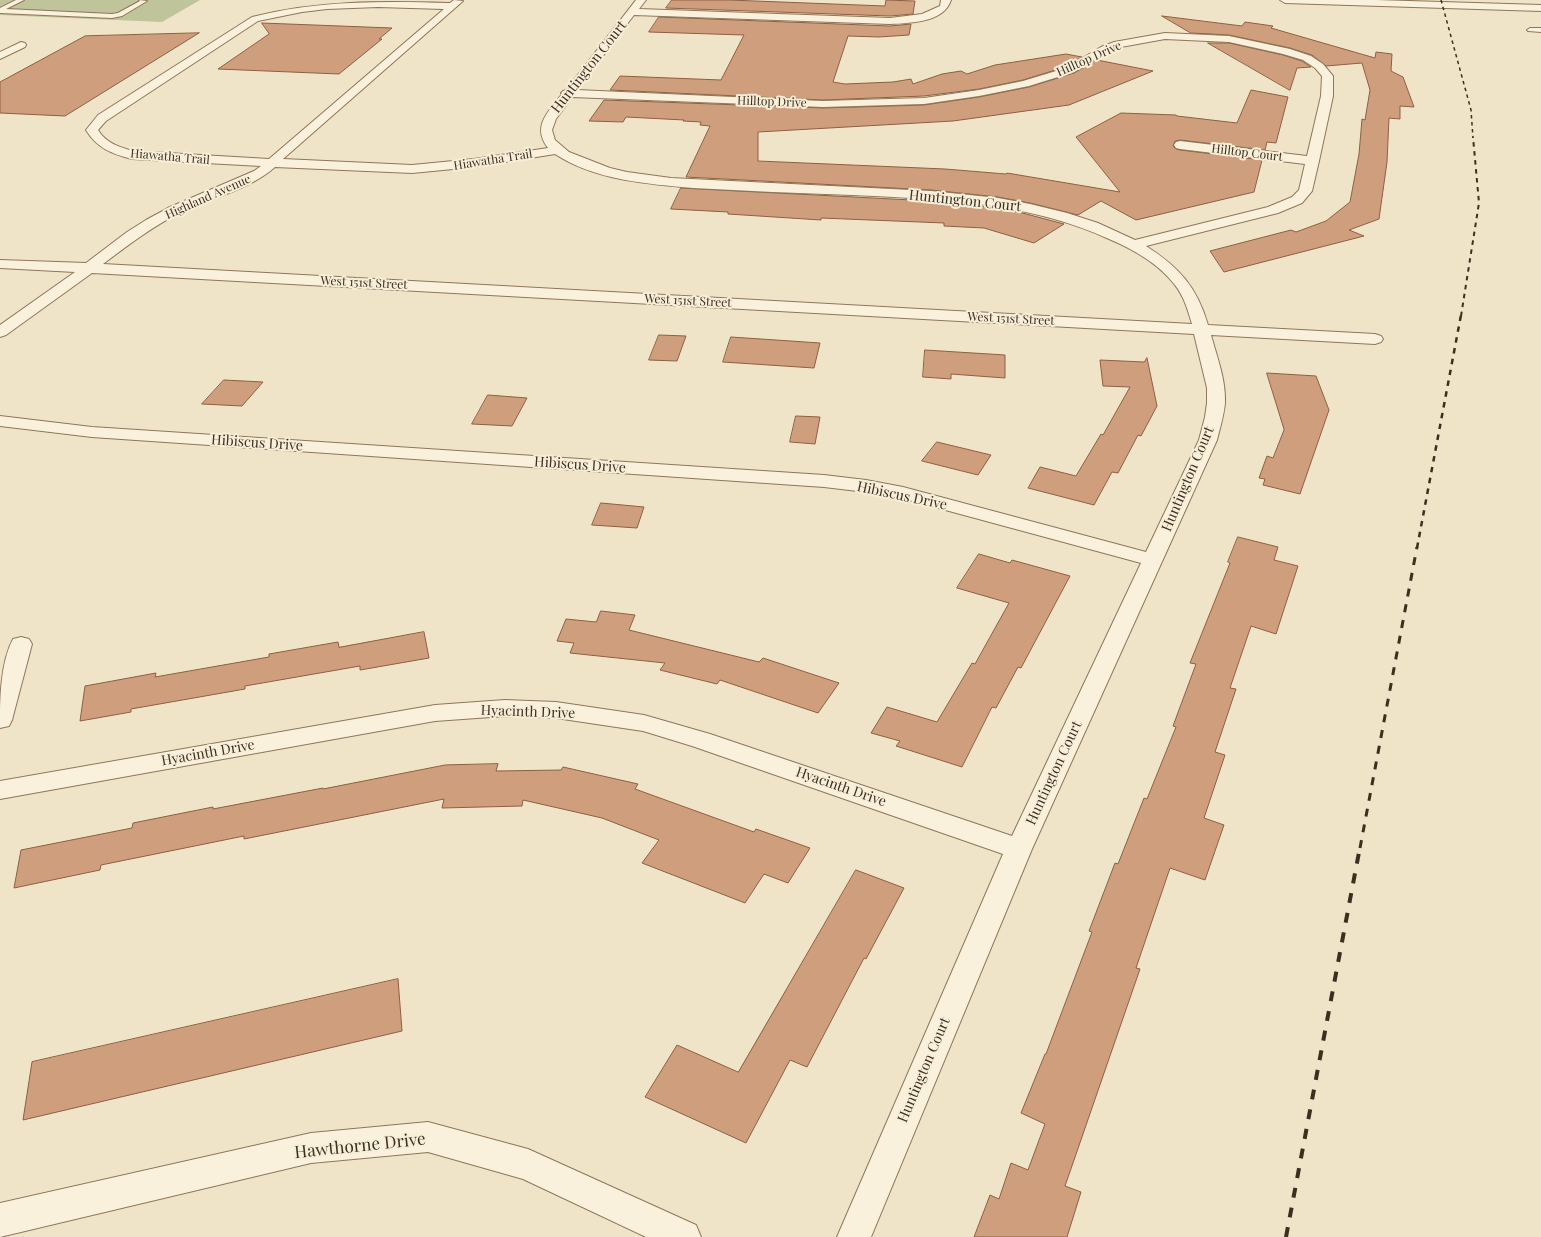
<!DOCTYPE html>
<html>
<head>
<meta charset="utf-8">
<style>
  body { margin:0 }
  canvas { display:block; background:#f0e4c8 }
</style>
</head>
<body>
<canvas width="1541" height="1237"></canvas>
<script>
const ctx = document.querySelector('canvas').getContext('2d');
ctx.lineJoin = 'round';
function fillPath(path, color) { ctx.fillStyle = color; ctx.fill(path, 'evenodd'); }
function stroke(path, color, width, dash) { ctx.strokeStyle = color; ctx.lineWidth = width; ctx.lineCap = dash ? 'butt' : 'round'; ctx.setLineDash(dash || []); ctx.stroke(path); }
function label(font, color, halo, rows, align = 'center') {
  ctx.font = font + ' "Playfair Display",serif'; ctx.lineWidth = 4; ctx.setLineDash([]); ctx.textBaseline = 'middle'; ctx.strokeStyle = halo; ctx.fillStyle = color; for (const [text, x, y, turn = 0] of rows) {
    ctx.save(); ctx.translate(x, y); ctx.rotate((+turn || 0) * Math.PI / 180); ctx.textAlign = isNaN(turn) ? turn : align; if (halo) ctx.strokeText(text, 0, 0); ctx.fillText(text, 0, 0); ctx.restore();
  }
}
fillPath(new Path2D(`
  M0 0H200L162 22 0 15Z`), '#bfc49a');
const building = new Path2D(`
  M672 0H729L885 6 886 0 915 1 913 14 890 16 666 8Z
  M1162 16 1242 26 1245 22 1273 26 1271 28 1375 58 1376 52 1392 54 1391 71 1403 77 1414 107 1400 106V119L1389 118 1387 162 1379 219 1349 230 1364 236 1224 272 1210 251 1291 230 1296 232 1326 221 1350 202 1359 154 1362 119 1365 120 1370 90 1362 63 1326 66 1312 55 1290 48 1229 35 1191 33Z
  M659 17 890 26 911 24 909 35 879 37 848 36 833 82 845 84 893 82 911 79 913 84 942 74 961 71 967 74 995 65 1066 54 1082 57 1065 67 1023 80 979 89 924 96 823 100 610 90 620 76 721 80 744 35 649 32Z
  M262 23 392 28 379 39H382L339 74 218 69 269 34Z
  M199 33 65 116 0 113V82L85 36Z
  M1208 43H1229L1283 55 1302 61 1311 67 1297 68 1290 90Z
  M1097 60 1153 71 1069 105 953 121 758 132V161L945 169 1006 174 1007 173 1120 192 1076 137 1121 113 1176 115 1177 116 1237 123 1251 90 1288 97 1276 143 1267 142 1265 150 1180 140 1175 141 1173 146 1176 149 1180 150 1262 160 1254 192 1136 220 1101 201 1078 215 1030 203 998 197 931 190 686 177 710 126 700 125 701 122 683 121 684 120 626 117 623 122 589 121 604 100 823 108 924 105 979 97 1029 87 1074 73Z
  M681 188 950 202 1015 211 1064 224 1034 243 984 228 944 226V223L821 218V220L728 214V212L671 209Z
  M659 335 686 336 677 361 649 360Z
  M731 337 776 340 820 343 814 368 723 362Z
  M925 350 1005 355V378L951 374V379L923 377Z
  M1147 358 1157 406 1141 436 1138 435 1118 473 1112 472 1094 505 1028 488 1040 467 1076 476 1101 434 1103 435 1130 387 1103 386 1100 360 1144 362Z
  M1267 373 1316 376 1329 410 1300 494 1263 485 1265 479 1259 478 1267 456 1273 458 1284 430Z
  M224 380 263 382 242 406 202 404Z
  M488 395 527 398 512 426 472 424Z
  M796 416 820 417 815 444 790 442Z
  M937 442 991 455 978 475 922 461Z
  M601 503 644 507 637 528 592 525Z
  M1238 537 1278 547 1274 560 1298 566 1276 634 1251 626 1230 688 1236 689 1215 752 1225 755 1204 818 1224 825 1205 880 1170 868 1136 968 1140 969 1065 1186 1081 1192 1067 1237H974L990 1195 999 1199 1011 1163 1028 1170 1045 1124 1021 1113 1045 1054H1046L1092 932 1089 931 1115 863 1118 864 1144 798 1147 799 1176 727 1173 726 1196 664 1190 663 1230 563 1228 562Z
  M979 554 1010 563 1012 560 1070 576 1021 668 1018 667 996 708 992 707 962 767 896 746 900 741 871 733 887 707 937 722 972 663 975 664 1009 603 957 588Z
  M601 611 635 615 629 630 759 662 763 658 839 683 818 713 720 680 717 684 660 670 665 663 570 653 574 643 557 641 566 619 596 622Z
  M424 632 429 658 360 670V666L245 686V689L131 709V712L80 721 85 686 156 673 155 677 269 657V654L338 642 339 647Z
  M498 764 496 771 561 770 563 767 638 784 635 789 754 832 756 829 810 848 788 883 764 874 745 903 642 863 659 840 602 818 523 800 522 806 442 808 444 799 244 839V836L101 865 100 870 14 888 21 850 132 828 133 823 213 807V809L323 788V789L445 765Z
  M856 870 904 888 866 959 864 958 807 1067 790 1060 746 1143 645 1097 677 1045 738 1072Z
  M398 979 402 1031 23 1120 32 1062Z`);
fillPath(building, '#cf9f7d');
stroke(building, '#8d5f41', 1);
const service = new Path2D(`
  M16 0H24L6 9 112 14 118 13 140 1 139 0 147 1 122 16 112 18 0 13V8Z
  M1530 28H1541V32L1528 31 1527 30Z`);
const minor = new Path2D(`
  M454 0 463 1 283 159 412 165 474 159 548 148C531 126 549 111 562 94L561 93 563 91 566 90 636 0H646L639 9 890 18 922 14 940 6 941 0H951C944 23 909 23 890 24L634 15 577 90 823 101 924 98 979 90 1023 81 1066 68 1101 47 1114 42 1165 33 1229 36 1290 49 1311 56 1323 64 1333 76V96L1319 161 1312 191 1302 203 1278 213 1146 246C1179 267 1197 287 1208 325L1375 334 1381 336 1383 339 1381 342 1375 344 1211 335C1217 357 1226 380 1225 403 1224 415 1220 428 1217 440L1032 849 871 1237H837L1003 854 692 746 643 731 556 718 505 716 435 721 0 799V781L435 705 505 700 556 702 644 715 710 734 1012 836 1141 563 901 498 866 492 824 487 92 437 0 426V416L92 427 824 475 866 480 903 487 1146 552 1199 440 1205 417 1207 403V388L1194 334 92 273 6 335 0 337V325L75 272 0 268V260L86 263 127 232 146 220 170 207 254 171 261 166 132 159C112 154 97 148 86 130L98 115 252 17C318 0 382 1 450 3ZM378 7 444 9 269 159 133 151C119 147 106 143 98 130L106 121 258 21 302 12 327 9ZM1165 39 1229 42 1283 54 1303 60 1315 68 1322 76 1321 96 1307 156 1180 141 1176 142 1174 145 1176 148 1180 149 1305 164 1299 190 1292 197 1268 207 1135 240 1098 223 1067 213 1030 204 998 198 931 191 671 178 627 172 610 168 569 152 555 140 552 130 556 119 572 97 823 107 924 104 979 96 1029 86 1074 72 1109 51 1121 47ZM555 154C594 180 647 184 693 188 746 191 799 193 852 195 940 199 1028 202 1109 239 1133 249 1159 264 1175 285 1184 296 1188 311 1192 324L103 264C128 245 152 227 179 213 211 198 249 190 275 167L412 173 474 167Z
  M21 42 25 43 26 45 25 47 0 59V52Z
  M21 637 29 639 32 644 12 720 9 726 0 728C0 700 0 664 13 639Z
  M428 1122 528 1149 696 1225 701 1237H646L523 1179 428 1152 311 1163 0 1237V1203L311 1133Z`);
const tertiary = new Path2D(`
  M1280 0H1376L1541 5V11L1285 3Z`);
stroke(service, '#8d765c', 2);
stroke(minor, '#8d765c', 2);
stroke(tertiary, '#8d765c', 2);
fillPath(service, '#faf1dc');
fillPath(minor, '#faf1dc');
fillPath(tertiary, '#faf1dc');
stroke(new Path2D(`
  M1441 0 1471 110 1473 138`), '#3d2e20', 1.5, [3.5, 3.5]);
stroke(new Path2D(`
  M1461 316 1479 203 1473 137`), '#3d2e20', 2, [4.5, 4.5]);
stroke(new Path2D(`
  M1417 548 1461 315`), '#3d2e20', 2.5, [5.5, 5.5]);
stroke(new Path2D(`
  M1360 848 1417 547`), '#3d2e20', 3, [8, 8]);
stroke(new Path2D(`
  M1286 1237 1360 847`), '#3d2e20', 4, [10, 10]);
label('12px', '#3d2e20', '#f7eed8', [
  ["Hilltop Drive",1089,59,-24],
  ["Hilltop Drive",772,102,2],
  ["Hilltop Court",1247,153,7],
  ["Hiawatha Trail",170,157,5],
  ["Hiawatha Trail",493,160,-9],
  ["Highland Avenue",208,197,-24],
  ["West 151st Street",364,283,3],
  ["West 151st Street",688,301,3],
  ["West 151st Street",1011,319,3]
]);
label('14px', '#3d2e20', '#f7eed8', [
  ["Huntington Court",589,67,-52],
  ["Huntington Court",965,201,6],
  ["Hibiscus Drive",257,443,4],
  ["Hibiscus Drive",580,465,4],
  ["Huntington Court",1188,479,-67],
  ["Hibiscus Drive",902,496,12],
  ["Hyacinth Drive",528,712,2],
  ["Hyacinth Drive",208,753,-10],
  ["Huntington Court",1054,773,-65],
  ["Hyacinth Drive",841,787,19],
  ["Huntington Court",924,1070,-67]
]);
label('17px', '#3d2e20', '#f7eed8', [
  ["Hawthorne Drive",360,1146,-6]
]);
</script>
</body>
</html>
